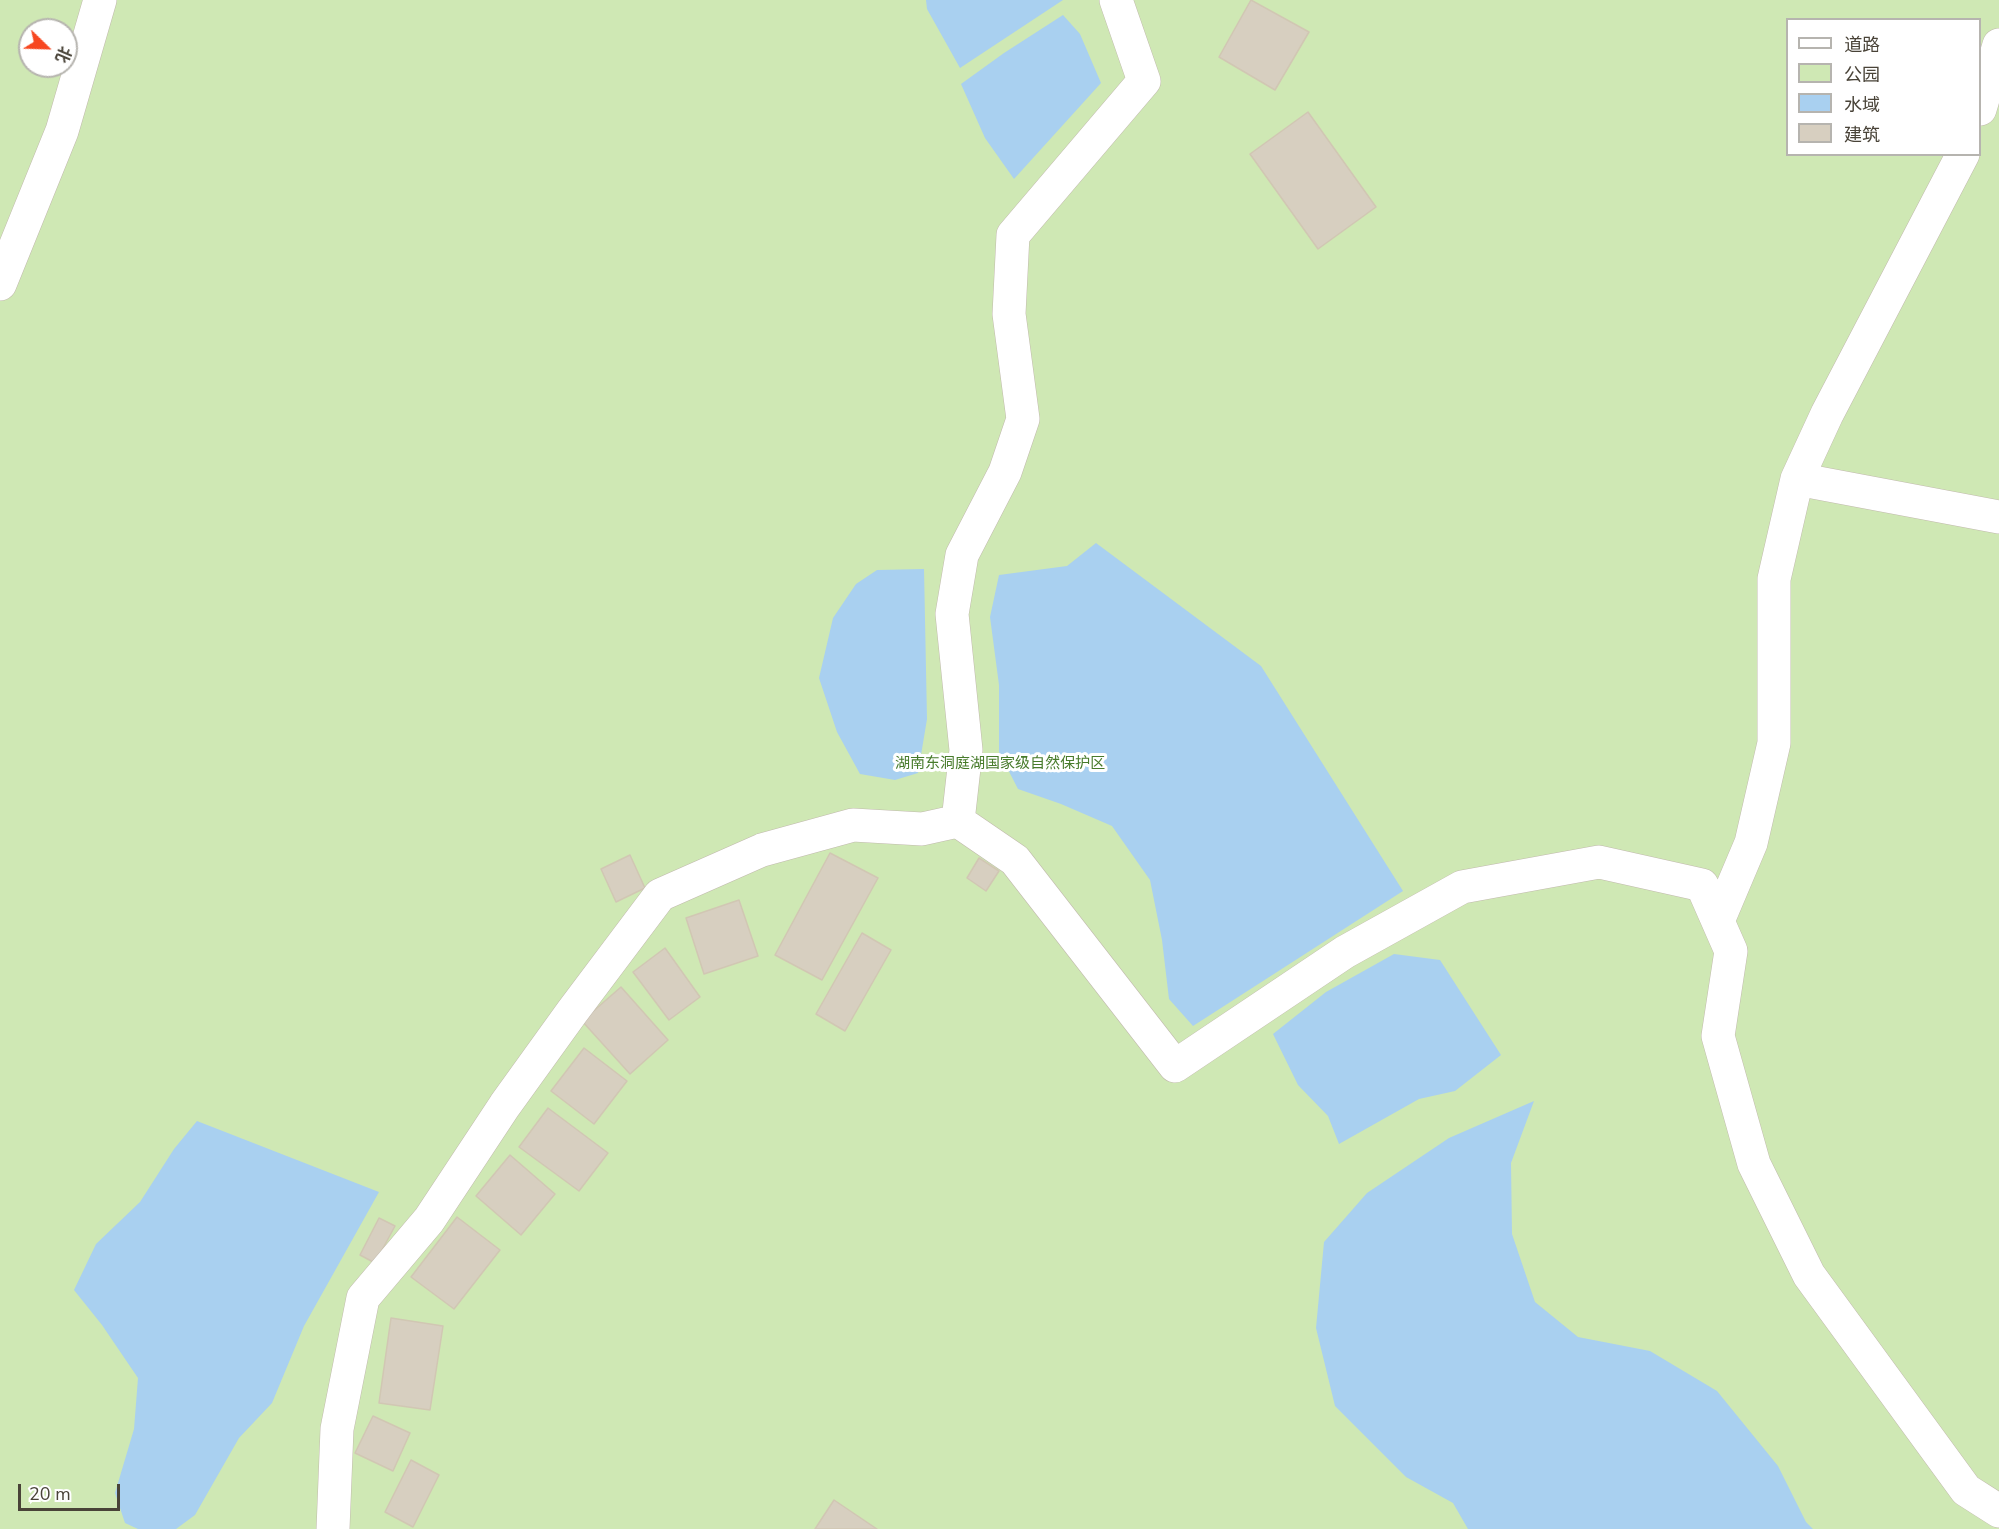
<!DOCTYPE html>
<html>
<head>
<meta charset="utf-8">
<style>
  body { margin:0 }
  #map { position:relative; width:1999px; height:1529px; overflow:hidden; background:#f5f2eb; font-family:"Nunito Sans","Noto Sans SC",sans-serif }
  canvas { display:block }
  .legend { position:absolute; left:1786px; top:18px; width:195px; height:138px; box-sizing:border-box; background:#fff; border:2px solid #b6b4af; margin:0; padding:8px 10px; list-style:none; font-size:18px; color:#494338 }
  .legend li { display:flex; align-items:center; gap:12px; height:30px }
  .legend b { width:30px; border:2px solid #b6b4af }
  .north { position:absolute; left:18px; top:18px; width:60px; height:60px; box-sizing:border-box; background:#fff; border:2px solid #b6b4af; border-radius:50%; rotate:113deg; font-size:16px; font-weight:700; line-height:24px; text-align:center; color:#494338 }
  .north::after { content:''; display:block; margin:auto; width:21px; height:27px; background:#f74720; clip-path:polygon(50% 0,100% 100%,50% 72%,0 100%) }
  .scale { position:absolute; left:18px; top:1484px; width:102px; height:27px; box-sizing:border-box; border:3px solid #494338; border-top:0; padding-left:8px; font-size:18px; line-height:21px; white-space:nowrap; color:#494338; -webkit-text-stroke:4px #fff; paint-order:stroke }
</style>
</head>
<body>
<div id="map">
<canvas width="1999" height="1529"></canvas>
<ul class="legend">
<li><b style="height:8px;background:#fff"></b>道路</li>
<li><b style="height:16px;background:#cfe8b4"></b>公园</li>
<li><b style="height:16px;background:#a9d0f0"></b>水域</li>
<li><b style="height:16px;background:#d7cfc0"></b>建筑</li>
</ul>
<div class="north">北</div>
<div class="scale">20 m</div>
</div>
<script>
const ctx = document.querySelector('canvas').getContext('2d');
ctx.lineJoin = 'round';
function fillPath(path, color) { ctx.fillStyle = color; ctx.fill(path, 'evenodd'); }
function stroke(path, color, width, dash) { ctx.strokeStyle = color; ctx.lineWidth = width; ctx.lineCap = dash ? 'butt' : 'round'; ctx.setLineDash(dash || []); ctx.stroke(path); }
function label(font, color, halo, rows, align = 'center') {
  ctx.font = font + ' "Nunito Sans","Noto Sans SC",sans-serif'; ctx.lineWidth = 6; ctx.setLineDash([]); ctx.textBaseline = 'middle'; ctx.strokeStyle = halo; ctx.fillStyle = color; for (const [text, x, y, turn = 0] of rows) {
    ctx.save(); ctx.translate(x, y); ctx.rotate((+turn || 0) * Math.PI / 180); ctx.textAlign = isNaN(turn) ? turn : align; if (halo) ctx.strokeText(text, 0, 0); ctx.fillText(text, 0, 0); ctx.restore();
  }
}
fillPath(new Path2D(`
  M0 0H1999V1529H0ZM1788 20H1980V154H1788ZM30 30H66V66H30Z`), '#cfe8b4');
fillPath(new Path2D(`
  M926 0H1063L960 68 927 9Z
  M1063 15 1080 34 1101 83 1014 179 985 138 961 84 1004 53Z
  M1096 543 1261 666 1403 891 1193 1026 1169 999 1162 940 1150 880 1112 826 1061 804 1018 789 999 752V685L990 617 999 575 1067 566Z
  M924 569 927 719 918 773 895 780 860 774 837 732 819 678 833 618 856 584 877 570Z
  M1394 954 1440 960 1501 1055 1455 1091 1419 1099 1339 1144 1328 1116 1298 1085 1273 1034 1326 992Z
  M1534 1101 1511 1163 1512 1234 1535 1302 1578 1337 1650 1351 1717 1391 1778 1466 1806 1522 1813 1529H1468L1453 1503 1406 1477 1335 1406 1316 1328 1324 1242 1367 1193 1449 1138Z
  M197 1121 379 1192 304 1326 272 1403 239 1438 195 1515 176 1529H138L125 1523 115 1493 134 1429 138 1378 102 1325 74 1290 96 1244 140 1202 174 1149Z`), '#a9d0f0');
const building = new Path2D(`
  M1251 0 1309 32 1275 90 1219 57Z
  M1308 112 1376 207 1318 249 1250 154Z
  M830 853 878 878 822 980 775 955Z
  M630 855 645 888 616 902 601 869Z
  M979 858 999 871 986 891 967 878Z
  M739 900 758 956 704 974 686 918Z
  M862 933 891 950 845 1031 816 1014Z
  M665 948 700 997 669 1020 633 972Z
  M621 987 668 1040 630 1074 582 1021Z
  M584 1048 627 1081 594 1124 551 1091Z
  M548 1108 608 1153 579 1191 519 1147Z
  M510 1155 555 1194 521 1235 476 1196Z
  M457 1217 500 1250 454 1309 411 1277Z
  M379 1218 395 1226 375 1263 360 1255Z
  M391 1318 443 1326 430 1410 379 1403Z
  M373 1416 410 1433 393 1471 355 1453Z
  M411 1460 439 1475 413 1527 385 1512Z
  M834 1500 877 1529H815Z`);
fillPath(building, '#d7cfc0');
stroke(building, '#d1c7b3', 1.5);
const minor = new Path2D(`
  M1980 109 1999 45
  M0 284 62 131 100 0
  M1797 479 1999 517
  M958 821 1015 860 1175 1066 1345 952 1462 887 1599 862 1702 885 1731 951 1718 1036 1754 1164 1809 1275 1966 1490 1999 1511
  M1718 921 1751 843 1774 743V579L1797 479 1827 414 1963 154
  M333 1529 337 1429 363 1298 429 1220 505 1105 572 1012 660 895 762 850 853 825 922 829 958 821 966 750 952 614 962 555 1005 472 1023 419 1009 314 1013 235 1144 81 1116 0`);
stroke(minor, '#c1baad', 34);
stroke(minor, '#fff', 33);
label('15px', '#477b2b', '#fff', [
  ["湖南东洞庭湖国家级自然保护区",1000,764]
]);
</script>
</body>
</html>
